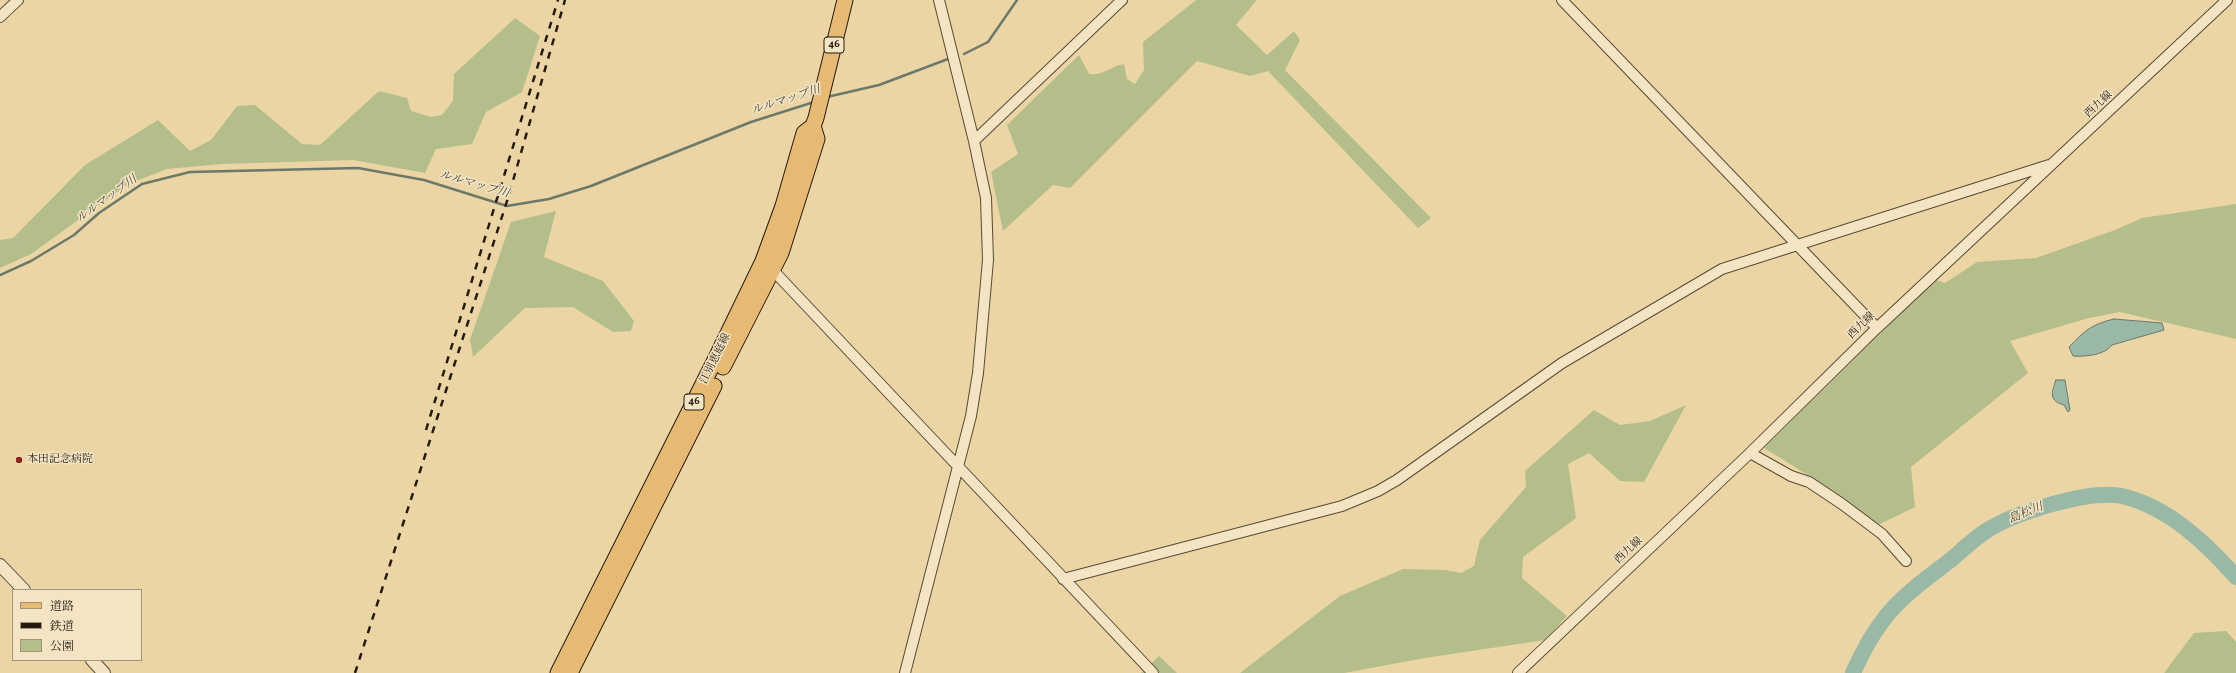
<!DOCTYPE html>
<html>
<head>
<meta charset="utf-8">
<style>
  body { margin:0 }
  #map { position:relative; width:2236px; height:673px; overflow:hidden; background:#ecd5a5; font-family:Vollkorn,"Noto Serif JP",serif }
  canvas { display:block }
  .legend { position:absolute; left:12px; top:589px; width:130px; height:72px; box-sizing:border-box; background:#f3e4c4; border:1px solid #a1937c; margin:0; padding:5px 7px; list-style:none; font-size:12px; color:#251a10 }
  .legend li { display:flex; align-items:center; gap:8px; height:20px }
  .legend b { width:20px; border:1px solid #a1937c }
</style>
</head>
<body>
<div id="map">
<canvas width="2236" height="673"></canvas>
<ul class="legend">
<li><b style="height:5px;background:#e6ba72"></b>道路</li>
<li><b style="height:5px;background:#251a10"></b>鉄道</li>
<li><b style="height:11px;background:#b3be8a"></b>公園</li>
</ul>
</div>
<script>
const ctx = document.querySelector('canvas').getContext('2d');
ctx.lineJoin = 'round';
function fillPath(path, color) { ctx.fillStyle = color; ctx.fill(path, 'evenodd'); }
function stroke(path, color, width, dash) { ctx.strokeStyle = color; ctx.lineWidth = width; ctx.lineCap = dash ? 'butt' : 'round'; ctx.setLineDash(dash || []); ctx.stroke(path); }
function label(font, color, halo, rows, align = 'center') {
  ctx.font = font + ' Vollkorn,"Noto Serif JP",serif'; ctx.lineWidth = 3; ctx.setLineDash([]); ctx.textBaseline = 'middle'; ctx.strokeStyle = halo; ctx.fillStyle = color; for (const [text, x, y, turn = 0] of rows) {
    ctx.save(); ctx.translate(x, y); ctx.rotate((+turn || 0) * Math.PI / 180); ctx.textAlign = isNaN(turn) ? turn : align; if (halo) ctx.strokeText(text, 0, 0); ctx.fillText(text, 0, 0); ctx.restore();
  }
}
fillPath(new Path2D(`
  M1196 0H1257L1236 25 1267 55 1294 31 1300 40 1285 70 1431 218 1418 228 1268 71 1250 76 1197 61 1070 188 1053 185 1003 231 991 172 1018 154 1007 125 1079 55 1089 74C1102 76 1112 66 1124 64L1127 79 1135 84 1144 70 1143 42Z
  M515 18 540 36 522 92 486 112 472 144 436 149 425 173 353 160 222 164 167 169 128 184 31 254 0 268V240L13 238 85 165 158 120 190 151 211 140 237 106 255 105 302 144 320 145 379 91 407 98 411 111 431 117 442 115 453 101 454 74Z
  M2236 204V339L2120 312 2089 318 2010 341 2028 373 1911 467 1915 507 1878 525 1819 482 1764 448 1935 280 1945 283 1977 262 2036 258 2115 230 2142 218Z
  M556 211 544 257 603 281 634 321 631 331 613 332 573 307 525 308 473 357 470 340 511 222Z
  M1686 405 1644 482 1620 481 1589 453 1568 464 1576 518 1523 557 1522 578 1567 616 1545 640 1425 658 1344 673H1240L1340 596 1403 569 1445 570 1461 573 1474 566 1480 540 1526 487 1525 471 1594 410 1620 425 1650 421Z
  M2226 631 2236 642V673H2164L2194 633Z
  M1159 656 1177 673H1141Z`), '#b3be8a');
const water = new Path2D(`
  M2114 319 2162 323 2164 330 2112 345C2105 355 2085 357 2073 356L2069 347C2084 331 2092 324 2114 319Z
  M2056 380H2065L2070 410 2068 412 2064 405C2049 401 2051 393 2056 380Z`);
fillPath(water, '#99b9a6');
stroke(water, '#6b796a', 1);
stroke(new Path2D(`
  M964 54 988 42 1017 0
  M827 97 879 85 948 59
  M0 275 31 261 74 235 99 213 142 184 190 172 358 168 424 180 507 206 549 199 591 186 751 122 814 102`), '#6b796a', 2.5);
stroke(new Path2D(`
  M1853 673C1861 655 1869 639 1881 623 1899 597 1928 578 1953 558 1963 549 1974 539 1986 531 2014 513 2089 489 2122 496 2168 507 2205 542 2236 577`), '#99b9a6', 16);
const minor = new Path2D(`
  M1562 0 1877 328
  M0 17 18 0
  M974 141 1122 0
  M769 266 1153 673
  M1750 453 1791 476 1809 482 1842 504 1882 534 1906 561
  M1063 579 1342 506 1378 491 1397 480 1562 363 1722 269 2049 165
  M905 673 971 416 978 373 988 260 986 198 974 141 939 0
  M1518 673 1750 453 1877 328 2227 0`);
const tertiary = new Path2D(`
  M0 565 24 590
  M92 660 104 673`);
const primary = new Path2D(`
  M723 367 781 253 817 139 813 126
  M558 673 718 354 763 261 783 206 804 133 813 126 816 118 845 0
  M570 673 714 386`);
stroke(minor, '#574935', 12);
stroke(tertiary, '#574935', 14);
stroke(primary, '#251a10', 17);
stroke(minor, '#f3e4c4', 10);
stroke(tertiary, '#f3e4c4', 12);
stroke(primary, '#e6ba72', 15);
stroke(new Path2D(`
  M426 430 558 0
  M355 673 508 198 565 0`), '#251a10', 2.5, [7, 7]);
for (const [x, y, r, color] of [
  [19,460,4,"#8f2418"]
]) { const dot = new Path2D(); dot.arc(x, y, r, 0, 2 * Math.PI); ctx.fillStyle = color; ctx.fill(dot); stroke(dot, '#f3e4c4', 1.5); }
for (const [x, y, w] of [
  [834,45,20],
  [694,402,20]
]) { const box = new Path2D(); box.roundRect(x - w / 2, y - 8, w, 16, 3); ctx.fillStyle = '#f3e4c4'; ctx.fill(box); stroke(box, '#251a10', 1); }
label('bold 10px', '#251a10', null, [
  ["46",834,45],
  ["46",694,402]
]);
label('11px', '#251a10', '#f3e4c4', [
  ["西九線",2099,105,-43],
  ["西九線",1862,326,-44],
  ["江別恵庭線",716,359,-64],
  ["西九線",1629,551,-43]
]);
label('11px', '#251a10', '#f3e4c4', [
  ["本田記念病院",27,460]
], 'left');
label('italic 12px', '#484a3d', '#f3e4c4', [
  ["ルルマップ川",786,101,-18],
  ["ルルマップ川",474,185,16],
  ["ルルマップ川",107,200,-36],
  ["島松川",2026,514,-22]
]);
</script>
</body>
</html>
